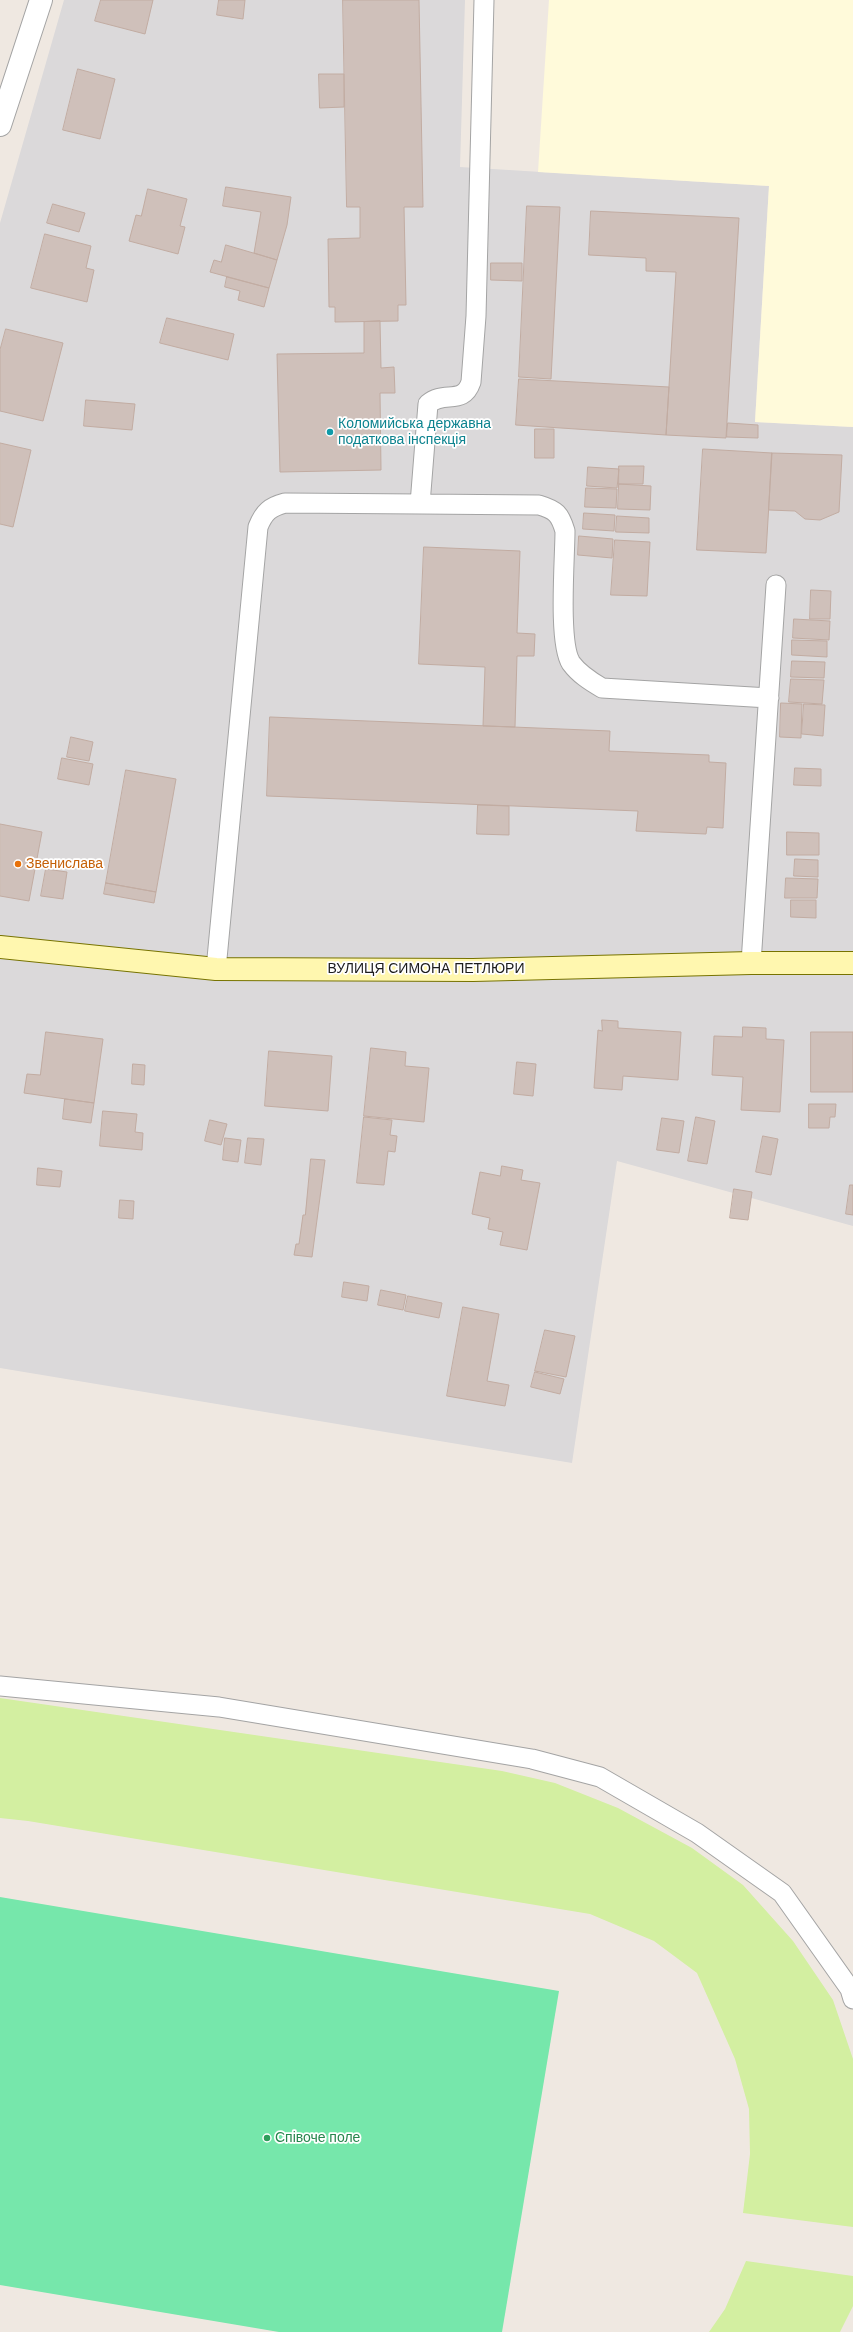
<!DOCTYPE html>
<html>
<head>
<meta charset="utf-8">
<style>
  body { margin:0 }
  canvas { display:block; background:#efe8e1 }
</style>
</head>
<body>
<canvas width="853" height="2332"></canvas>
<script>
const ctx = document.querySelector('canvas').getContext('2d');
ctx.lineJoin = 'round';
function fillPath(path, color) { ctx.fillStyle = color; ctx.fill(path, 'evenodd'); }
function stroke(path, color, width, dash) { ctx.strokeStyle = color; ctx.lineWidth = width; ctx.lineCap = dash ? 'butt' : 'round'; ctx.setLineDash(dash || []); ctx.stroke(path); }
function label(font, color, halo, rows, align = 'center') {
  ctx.font = font + ' "DM Sans",sans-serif'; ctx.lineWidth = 3.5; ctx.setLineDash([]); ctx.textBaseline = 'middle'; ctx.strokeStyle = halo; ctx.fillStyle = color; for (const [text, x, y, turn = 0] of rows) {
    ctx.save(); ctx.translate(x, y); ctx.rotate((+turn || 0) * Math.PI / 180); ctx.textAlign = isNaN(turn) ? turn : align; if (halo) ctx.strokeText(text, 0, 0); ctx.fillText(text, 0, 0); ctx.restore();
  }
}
fillPath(new Path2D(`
  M64 0H465L460 167 769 186 755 422 853 427V1226L617 1161 572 1463 0 1368V223Z`), '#dbd9da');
fillPath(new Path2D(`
  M549 0H853V427L755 422 769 186 538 172Z`), '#fffada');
fillPath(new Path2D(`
  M0 1698 502 1771 555 1783 618 1808 692 1848 743 1885 793 1941 833 2000 853 2059V2227L743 2213 750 2154 749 2109 735 2059 697 1973 654 1941 590 1914 28 1821 0 1818Z
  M746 2261 853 2276V2306L840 2332H709L725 2309Z`), '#d3efa1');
fillPath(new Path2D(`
  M0 1897 559 1991 502 2332H279L0 2285Z`), '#76e7ab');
const building = new Path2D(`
  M101 0H153L145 34 95 21Z
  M219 0H245L243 19 217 15Z
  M343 0H419L423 207H404L406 305H398V321L335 322V307H329L328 239 360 238V207H347Z
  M78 69 115 79 100 139 63 130Z
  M319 74H344V107L320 108Z
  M226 187 291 197 287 225 277 260 254 253 261 212 223 206Z
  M148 189 187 199 180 226 185 227 178 254 129 241 136 215 141 216Z
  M53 204 85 213 79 232 47 223Z
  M527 206 560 207 551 379 519 377Z
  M591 211 739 218 726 438 666 435 676 272 646 271V258L589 255Z
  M45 234 91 246 86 268 94 270 87 302 31 288Z
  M226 245 277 260 269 288 210 272 214 260 221 262Z
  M491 263H522V281L491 280Z
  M227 277 269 288 264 307 238 300 240 291 225 287Z
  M167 318 234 334 228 360 160 343Z
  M380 321 381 368 394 367 395 393H380L381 470 280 472 277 354 364 353V322Z
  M6 329 63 343 43 421 0 411V350Z
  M519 379 669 387 666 435 516 425Z
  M86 400 135 404 132 430 84 426Z
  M728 423 758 425V438L727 437Z
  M535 429H554V458H535Z
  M0 443 31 450 13 527 0 524Z
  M703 449 772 453 766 553 697 550Z
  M772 453 842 455 839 512 820 520 805 519 795 511 769 510Z
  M619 466H644L643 484H619Z
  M588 467 619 469 617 488 587 486Z
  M619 484 651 486 650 510 618 509Z
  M586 488 617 489 616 508 585 507Z
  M584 513 615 515 614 531 583 529Z
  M617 516 649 518V533L616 532Z
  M579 536 613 539 612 558 578 555Z
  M615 540 650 542 647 596 611 595Z
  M424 547 520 551 517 633 535 634 534 656H517L515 727 483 726 485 667 419 664Z
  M811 590 831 591 830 619H810Z
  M794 619 830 621 829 640 793 638Z
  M792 640 827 641V657L792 655Z
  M792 661 825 662 824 678 791 677Z
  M791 679 824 680 822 704 789 702Z
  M781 703 802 704 801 738 780 737Z
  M804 704 825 705 823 736 802 734Z
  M270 717 610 731 609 751 709 755V762L726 763 723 828 707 827 706 834 636 831 638 811 267 796Z
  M71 737 93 742 89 761 67 757Z
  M62 758 93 764 89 785 58 779Z
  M795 768 821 769V786L794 785Z
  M126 770 176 779 156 892 106 883Z
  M478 805 509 806V835L477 834Z
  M0 824 42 832 29 901 0 896Z
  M787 832 819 833V855H787Z
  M795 859 818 860V877L794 876Z
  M46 869 67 872 63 899 41 896Z
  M786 878 818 879 817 898H785Z
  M106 883 156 892 154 903 104 894Z
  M791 900H816V918L791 917Z
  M602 1020 618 1021V1028L681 1032 678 1080 623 1076 622 1090 594 1088 598 1030 602 1031Z
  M743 1027 766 1028V1039L784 1040 780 1112 741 1110 743 1077 712 1075 714 1036 742 1037Z
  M46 1032 103 1039 94 1103 24 1093 27 1074 40 1075Z
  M811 1032H853V1092H811Z
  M371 1048 406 1052 405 1066 429 1068 424 1122 364 1116Z
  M269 1051 332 1056 328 1111 265 1106Z
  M517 1062 536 1064 533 1096 514 1094Z
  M133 1064 145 1065 144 1085 132 1084Z
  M65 1099 94 1103 91 1123 63 1119Z
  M809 1104H836L835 1117H830L829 1128H809Z
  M103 1111 137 1114 135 1132 143 1133 142 1150 100 1146Z
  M364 1117 392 1120 390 1135 397 1136 395 1152 388 1151 384 1185 357 1183Z
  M696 1117 715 1121 707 1164 688 1161Z
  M662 1118 684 1121 679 1153 657 1150Z
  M210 1120 227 1124 221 1145 205 1141Z
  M763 1136 778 1139 771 1175 756 1172Z
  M225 1138 241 1140 238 1162 223 1160Z
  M248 1138 264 1139 261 1165 245 1163Z
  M311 1159 325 1160 312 1257 294 1255 296 1244H299L303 1215H305Z
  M502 1166 523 1170 521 1180 540 1183 527 1250 500 1245 503 1232 488 1229 490 1218 472 1214 480 1172 500 1176Z
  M38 1168 62 1171 60 1187 37 1185Z
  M850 1185H853V1215L846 1214Z
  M734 1189 752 1192 748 1220 730 1218Z
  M120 1200 134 1201 133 1219 119 1218Z
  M344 1282 369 1286 367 1301 342 1297Z
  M381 1290 406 1295 403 1310 378 1305Z
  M408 1296 442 1303 439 1318 405 1311Z
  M463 1307 499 1314 487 1381 509 1385 505 1406 447 1396Z
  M545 1330 575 1336 566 1377 535 1371Z
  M535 1372 564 1379 560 1394 531 1387Z`);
fillPath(building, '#cfc0ba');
stroke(building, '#c2aca2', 1);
const lane = new Path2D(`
  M420 504 539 505C556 510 560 514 565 531 565 558 558 643 571 663 579 674 590 681 602 688L769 698
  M751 963 776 585
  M216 969 258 527C264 512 270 507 285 503L420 504 428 404C444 390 463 406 471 382L476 316 484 0
  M0 1686 219 1707 532 1759 600 1777 697 1833 782 1893 850 1989 853 1999`);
const street = new Path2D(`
  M0 125 41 0`);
const secondary = new Path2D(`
  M0 947 216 969 473 970 751 963H853`);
stroke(lane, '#a4a4a4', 21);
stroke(street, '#a4a4a4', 24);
stroke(secondary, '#777300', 24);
stroke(lane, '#fff', 19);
stroke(street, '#fff', 22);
stroke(secondary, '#fff7af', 22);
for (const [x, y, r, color] of [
  [330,432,4,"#0f9aa8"],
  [18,864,4,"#e8710a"],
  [267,2138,4,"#2e9e5b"]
]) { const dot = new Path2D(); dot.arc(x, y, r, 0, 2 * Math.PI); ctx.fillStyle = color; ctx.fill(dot); stroke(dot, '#fff', 1.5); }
label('14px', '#0d838f', '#fff', [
  ["Коломийська державна",338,424],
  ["податкова інспекція",338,440]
], 'left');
label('14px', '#c56008', '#fff', [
  ["Звенислава",26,864]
], 'left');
label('14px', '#1d1d1d', '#fff', [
  ["ВУЛИЦЯ СИМОНА ПЕТЛЮРИ",426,969]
]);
label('14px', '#27864d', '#fff', [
  ["Співоче поле",275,2138]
], 'left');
</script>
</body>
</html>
